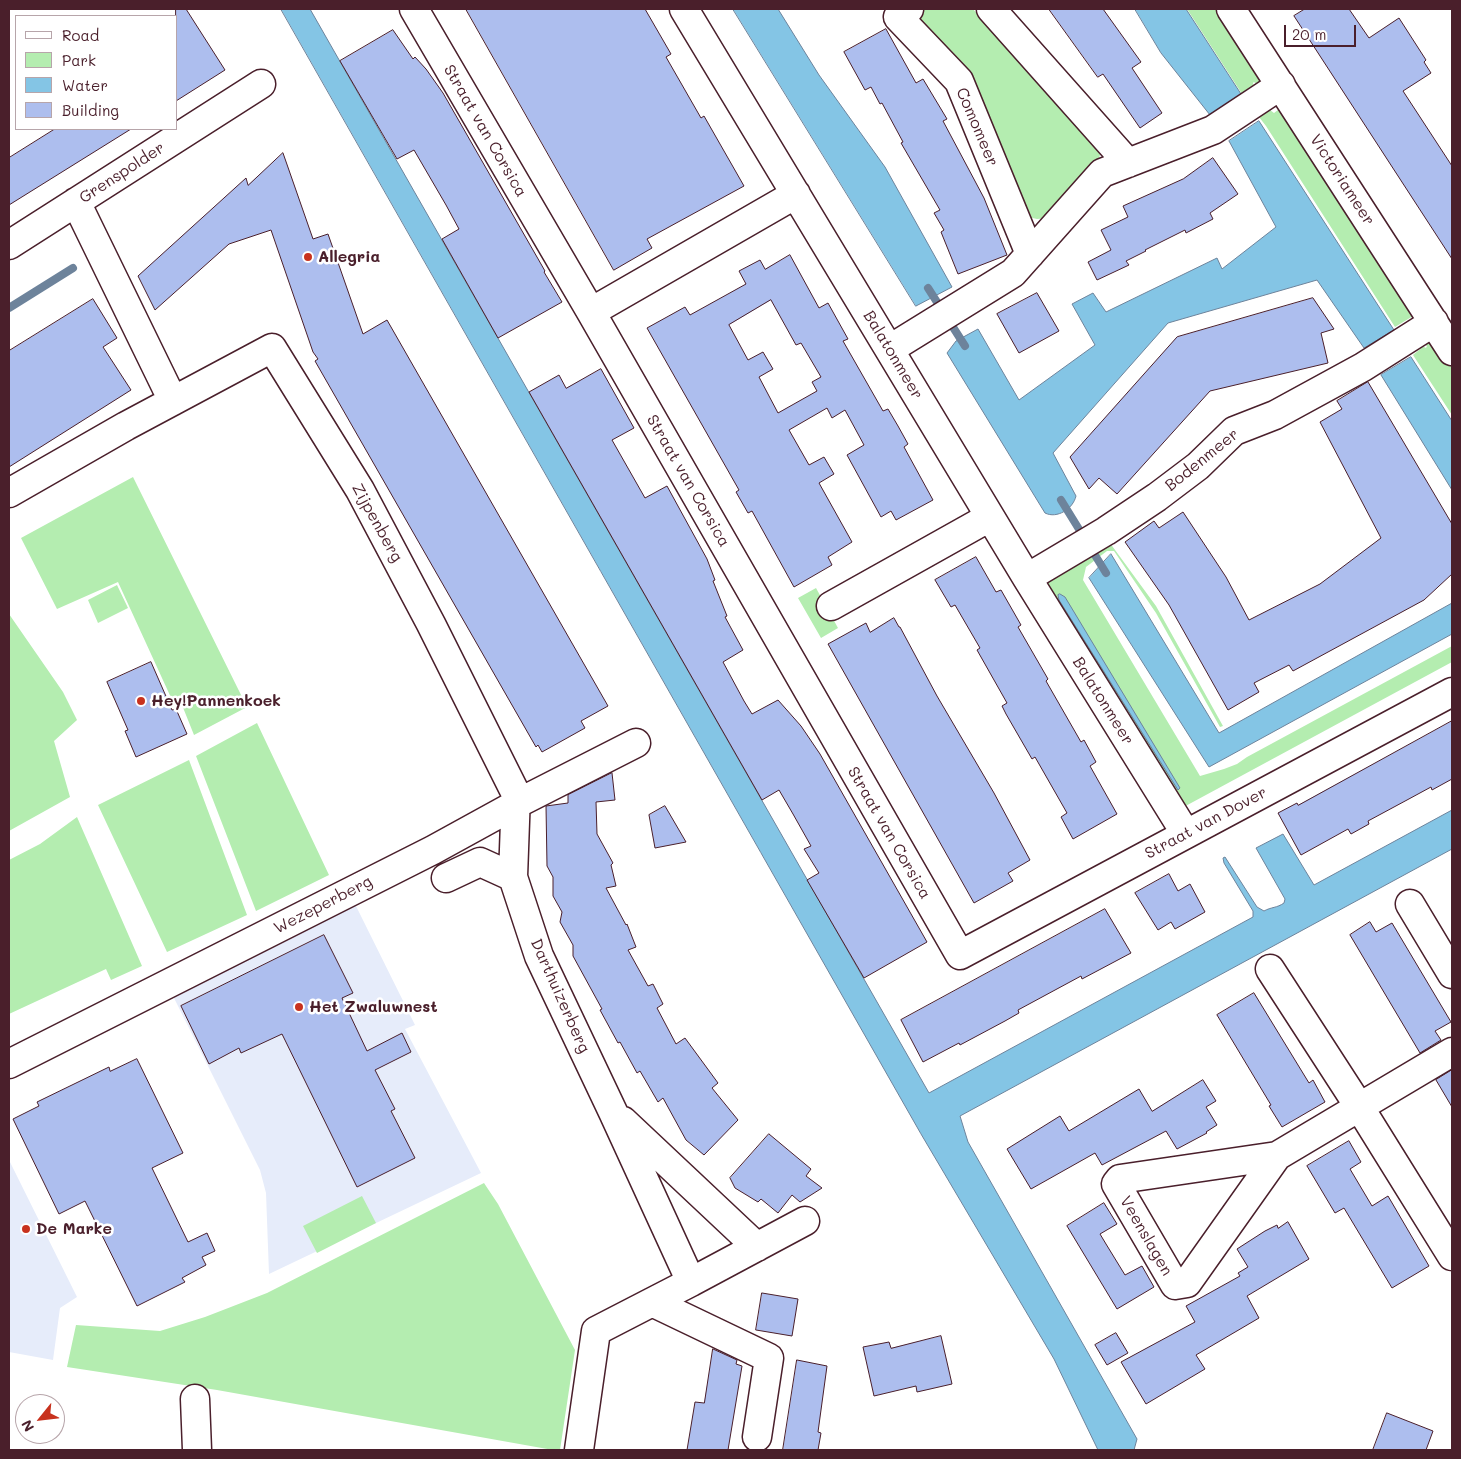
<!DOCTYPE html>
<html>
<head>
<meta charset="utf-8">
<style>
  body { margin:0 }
  #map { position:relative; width:1461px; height:1459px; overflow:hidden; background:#fff; font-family:Mali,sans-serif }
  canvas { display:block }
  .frame { position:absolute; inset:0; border:10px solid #4a1f2b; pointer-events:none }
  .legend { position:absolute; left:15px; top:15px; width:162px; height:115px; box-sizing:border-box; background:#fff; border:1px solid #b7a5aa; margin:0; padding:6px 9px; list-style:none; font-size:15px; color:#4a1f2b }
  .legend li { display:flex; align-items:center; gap:10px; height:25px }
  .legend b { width:25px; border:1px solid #b7a5aa }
  .north { position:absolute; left:15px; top:1394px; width:50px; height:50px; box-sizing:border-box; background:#fff; border:1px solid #b7a5aa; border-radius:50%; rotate:241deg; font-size:14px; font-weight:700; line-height:20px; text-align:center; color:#4a1f2b }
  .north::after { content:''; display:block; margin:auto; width:18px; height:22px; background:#c8321e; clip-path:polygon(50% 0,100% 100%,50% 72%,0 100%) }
  .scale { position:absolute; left:1284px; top:25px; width:72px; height:22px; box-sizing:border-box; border:2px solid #4a1f2b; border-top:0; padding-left:6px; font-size:15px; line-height:18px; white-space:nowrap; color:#4a1f2b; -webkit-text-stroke:4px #fff; paint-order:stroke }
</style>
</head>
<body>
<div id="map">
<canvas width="1461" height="1459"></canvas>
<div class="frame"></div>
<ul class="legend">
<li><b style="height:6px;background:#fff"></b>Road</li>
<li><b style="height:14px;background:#b4edb0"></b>Park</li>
<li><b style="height:14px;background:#84c5e5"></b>Water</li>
<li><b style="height:14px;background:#adbeee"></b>Building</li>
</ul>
<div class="north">N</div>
<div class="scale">20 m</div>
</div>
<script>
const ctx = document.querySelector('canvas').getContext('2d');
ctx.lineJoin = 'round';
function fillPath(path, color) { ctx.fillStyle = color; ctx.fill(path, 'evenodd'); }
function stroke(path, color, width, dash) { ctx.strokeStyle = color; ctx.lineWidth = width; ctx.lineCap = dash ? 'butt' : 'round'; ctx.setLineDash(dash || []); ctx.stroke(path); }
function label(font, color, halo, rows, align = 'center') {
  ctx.font = font + ' Mali,sans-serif'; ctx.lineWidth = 5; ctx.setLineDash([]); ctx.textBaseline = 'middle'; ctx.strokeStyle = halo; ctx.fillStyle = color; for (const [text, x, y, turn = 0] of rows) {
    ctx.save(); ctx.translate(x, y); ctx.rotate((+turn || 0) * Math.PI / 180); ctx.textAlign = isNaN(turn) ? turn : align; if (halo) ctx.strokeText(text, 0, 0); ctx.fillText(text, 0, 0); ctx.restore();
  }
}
fillPath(new Path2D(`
  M355 904 415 1025 405 1029 481 1173 269 1274 266 1193 260 1170 172 994Z
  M9 1160 77 1297 60 1308 53 1360 9 1352Z`), '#e6ecfa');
fillPath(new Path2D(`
  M923 9H973L1089 138 1102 149 1099 158 1049 218 1037 219 1024 216 919 24 920 13Z
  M1187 9H1221L1262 78 1261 83 1258 86 1254 82 1253 83 1254 86 1242 94Z
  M1283 106 1418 313 1395 327 1266 126 1259 117 1270 110 1274 113Z
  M1429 342C1438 342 1450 357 1452 366 1455 376 1452 403 1452 415L1413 355 1424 346 1425 348 1427 347 1425 343Z
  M133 477 247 707 194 735 180 700 173 702 118 582 57 609 21 538Z
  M1107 539 1156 606 1223 726 1220 727 1156 613 1114 551H1107L1086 567 1083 580 1200 776 1224 769 1237 764 1247 757 1452 646V662L1180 809 1045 586 1051 573Z
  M117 585 128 608 98 623 88 600Z
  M816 588 838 628 821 638 798 598Z
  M9 614 63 692 77 720 54 741 70 797 9 831Z
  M257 723 329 875 256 911 196 756Z
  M189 760 247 915 167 952 98 805Z
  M77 817 142 966 111 980 106 969 9 1014V860L40 844Z
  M484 1183 498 1204 575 1350 560 1450H553L217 1390 67 1367 76 1325 160 1331 205 1317 267 1293Z
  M362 1196 376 1223 317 1253 303 1226Z`), '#b4edb0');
const water = new Path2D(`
  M281 9H310L929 1093 1253 917V911L1224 863 1223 858 1225 857 1257 907 1264 911C1271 907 1277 908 1284 903L1285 899 1256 848 1283 834 1314 885 1452 810V849L960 1116 968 1142 1137 1439 1134 1450H1098L1054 1359 921 1134Z
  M733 9H778L819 75 885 167 952 287 916 306Z
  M1135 9H1186L1241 94 1210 115 1161 53Z
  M1259 121 1394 330 1364 348 1317 280 1168 323 1053 453 1076 496C1073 509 1057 519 1045 513L947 353 956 341 978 329 1019 400 1095 345 1072 304 1093 293 1106 312 1217 258 1222 269 1276 227 1229 141Z
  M1411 357 1452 421V490L1381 375Z
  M1111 554 1219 733 1452 603V634L1209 767 1089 578Z
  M1060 594 1065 597 1180 788 1178 790 1059 600 1058 595Z`);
fillPath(water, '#84c5e5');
stroke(water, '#6d839b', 1);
stroke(new Path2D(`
  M928 288 965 346
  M9 308 73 268
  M1061 500 1106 573`), '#6d839b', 8);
const building = new Path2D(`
  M176 9H186L225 70 176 101Z
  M466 9H645L671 54 666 57 701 118 704 116 744 186 647 239 652 248 614 270Z
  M1049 9H1103L1141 62 1132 68 1162 113 1140 128 1103 74 1098 77Z
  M1305 9H1349L1369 38 1399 18 1426 60 1424 62 1431 73 1403 91 1452 166V259L1294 16Z
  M886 29 916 83 923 79 947 119 943 121 984 198 1007 255 958 274 941 232 944 230 934 213 940 210 901 143 903 142 882 103 880 104 871 87 865 90 844 52Z
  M393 30 413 59 415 57 426 69 443 93 545 271 544 272 562 302 498 338 442 239 459 229 446 205 414 150 397 159 340 61Z
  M55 129H131L9 205V158Z
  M283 153 313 239 328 234 363 334 387 320 608 706 581 721 585 728 542 752 538 745 536 747 315 361 318 359 313 352 271 230 229 244 155 310 138 276 246 178 248 185Z
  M1213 158 1238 194 1210 213 1213 219 1186 233 1185 230 1145 250 1146 251 1126 261 1129 265 1097 280 1088 262 1111 250 1101 230 1128 217 1123 206 1183 179Z
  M790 255 819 308 828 303 848 339 843 341 883 411 888 409 898 426 908 444 904 447 933 500 896 520 891 511 881 517 847 455 864 445 845 410 832 418 827 408 789 430 809 465 824 457 834 474 819 483 852 542 828 557 832 565 794 587 752 511 748 513 736 492 739 490 647 328 685 307 690 315 746 284 739 271 760 260 765 269ZM771 300 796 345 801 343 821 377 812 382 817 391 778 413 759 377 773 369 763 352 748 360 729 325Z
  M1037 293 1059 331 1019 353 997 314Z
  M1313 298 1334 329 1321 333 1328 363 1210 391 1117 494 1099 478 1089 489 1070 457 1177 337Z
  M93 299 117 338 103 347 131 390 9 467V351Z
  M601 369 634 428 612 440 645 498 667 486 707 559 715 580 713 581 727 616 725 617 743 650 723 662 744 701 752 714 778 700 801 726 820 754 927 942 864 978 807 880 819 873 804 849 811 846 793 814 779 790 762 800 529 392 559 375 566 388Z
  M1368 382 1452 524V574L1424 600 1293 671 1289 665 1254 683 1259 692 1228 710 1169 605 1125 542 1154 521 1159 528 1183 512 1226 577 1249 620 1320 584 1381 538 1320 422 1342 409 1337 401Z
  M976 557 996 592 1001 590 1021 625 1018 627 1048 679 1046 681 1081 742 1084 740 1096 762 1090 766 1117 814 1073 839 1061 817 1067 813 1035 757 1032 759 1006 714 1002 706 1007 703 977 650 980 648 955 605 951 607 935 580Z
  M894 618 899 627H900L937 696 994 793 1030 860 1008 873 1013 881 974 903 828 644 866 623 870 632Z
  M151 662 172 710 176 709 187 734 136 757 125 731 128 730 107 682Z
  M1452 721V779L1432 790 1431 787 1407 800 1368 821 1369 824 1351 834 1348 829 1301 855 1278 813 1297 803 1298 805Z
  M612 773 615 800 596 802 597 834 613 863 611 865 616 886 606 888 626 925 627 924 636 947 628 950 648 986 653 984 663 1004 657 1008 676 1044 685 1038 718 1083 712 1088 738 1120 704 1155 686 1140 663 1098 658 1102 640 1071 637 1073 620 1042 618 1043 600 1010 602 1009 573 956V945L560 922 562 912 553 896V877L547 866 546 806 568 803V795Z
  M665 806 686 842 655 848 649 815Z
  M1169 874 1178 891 1190 884 1205 912 1175 929 1171 922 1158 930 1135 893Z
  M1105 909 1131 953 1082 979 1081 976 1018 1010 1019 1013 1005 1021 960 1045 959 1043 923 1062 901 1020Z
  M1370 922 1376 932 1392 923 1451 1022 1435 1031 1441 1040 1420 1053 1350 935Z
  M324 935 353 993 342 998 367 1051 402 1033 411 1052 375 1070 395 1109 391 1111 415 1158 357 1187 282 1034 241 1053 239 1048 209 1064 181 1006Z
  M1254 993 1309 1083 1313 1080 1325 1102 1282 1127 1269 1106 1271 1105 1217 1015Z
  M137 1059 183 1153 152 1168 188 1242 207 1233 215 1251 202 1257 206 1265 182 1278 185 1282 137 1306 85 1201 59 1214 13 1119 39 1106 37 1102 109 1067 110 1071Z
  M1452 1070V1107L1436 1080Z
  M1203 1080 1216 1101 1206 1107 1217 1125 1206 1132 1207 1133 1177 1149 1166 1131 1102 1165 1095 1153 1031 1189 1007 1149 1060 1116 1069 1131 1139 1089 1152 1111Z
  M769 1134 811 1169 806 1176 822 1188 800 1202 792 1195 778 1213 761 1199 758 1202 735 1188 730 1178Z
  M1349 1141 1361 1162 1350 1169 1372 1206 1388 1196 1429 1266 1392 1288 1344 1208 1335 1213 1307 1166Z
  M1104 1203 1117 1224 1100 1234 1106 1244 1125 1275 1142 1266 1154 1287 1117 1309 1067 1226Z
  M1288 1222 1309 1259 1247 1296 1259 1318 1196 1355 1205 1369 1146 1404 1121 1362 1195 1322 1186 1306 1240 1276 1238 1273 1248 1267 1237 1249 1265 1231 1277 1225 1278 1228Z
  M762 1293 798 1299 792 1336 756 1330Z
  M1116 1333 1128 1353 1107 1365 1095 1345Z
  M941 1336 952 1384 917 1392 916 1386 874 1396 863 1347 889 1342 891 1348Z
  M713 1349 737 1360 736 1364 742 1366 728 1450H687L695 1402 704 1403Z
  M797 1360 827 1366 818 1432 821 1433 818 1450H783Z
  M1387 1413 1433 1431 1426 1450H1373Z`);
fillPath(building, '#adbeee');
stroke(building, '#4a1f2b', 1);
const minor = new Path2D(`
  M414 9 591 312 960 955 1452 692
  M684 9 1027 578 1186 834
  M909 9 898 17 959 81 1030 254
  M991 9 1128 163
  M1231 9 1452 351
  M76 202 173 401
  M9 245 261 84
  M591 312 796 194
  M890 349 1013 273 1102 173 1213 130 1281 85
  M9 493 126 426 272 348 360 490 431 624 516 794 513 877
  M1027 578 1106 531 1157 497 1198 466 1234 431 1275 415 1363 367 1434 322
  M831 606 990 517
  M446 878 480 862 513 877 539 956 613 1112 691 1282 596 1331 579 1450
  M1410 904 1452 974
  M1270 969 1360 1108 1452 1256
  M9 1064 433 850 524 800 636 743
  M623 1121 757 1247
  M1277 1156 1187 1283 1175 1285 1116 1184 1120 1179 1277 1156 1452 1052
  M691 1282 805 1221
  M652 1302 769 1358 757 1437
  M195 1399 197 1450`);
stroke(minor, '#4a1f2b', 31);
stroke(minor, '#fff', 28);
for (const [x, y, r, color] of [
  [308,257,5,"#c8321e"],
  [141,701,5,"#c8321e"],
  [299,1007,5,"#c8321e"],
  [26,1229,5,"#c8321e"]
]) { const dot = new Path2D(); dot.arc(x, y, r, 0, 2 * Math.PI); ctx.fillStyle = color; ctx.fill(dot); stroke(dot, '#fff', 2); }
label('16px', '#4a1f2b', '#fff', [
  ["Comomeer",977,127,67],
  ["Straat van Corsica",485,131,60],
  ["Grenspolder",122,173,-33],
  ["Victoriameer",1342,180,57],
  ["Balatonmeer",893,355,59],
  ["Bodenmeer",1202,460,-39],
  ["Straat van Corsica",688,481,60],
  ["Zijpenberg",377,523,61],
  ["Balatonmeer",1103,701,58],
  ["Straat van Dover",1206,823,-28],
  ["Straat van Corsica",889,833,60],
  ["Wezeperberg",323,905,-27],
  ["Darthuizerberg",560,996,66],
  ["Veenslagen",1146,1236,60]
]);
label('bold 16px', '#4a1f2b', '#fff', [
  ["Allegria",318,257],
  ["Hey!Pannenkoek",151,701],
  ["Het Zwaluwnest",309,1007],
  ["De Marke",36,1229]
], 'left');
</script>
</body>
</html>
